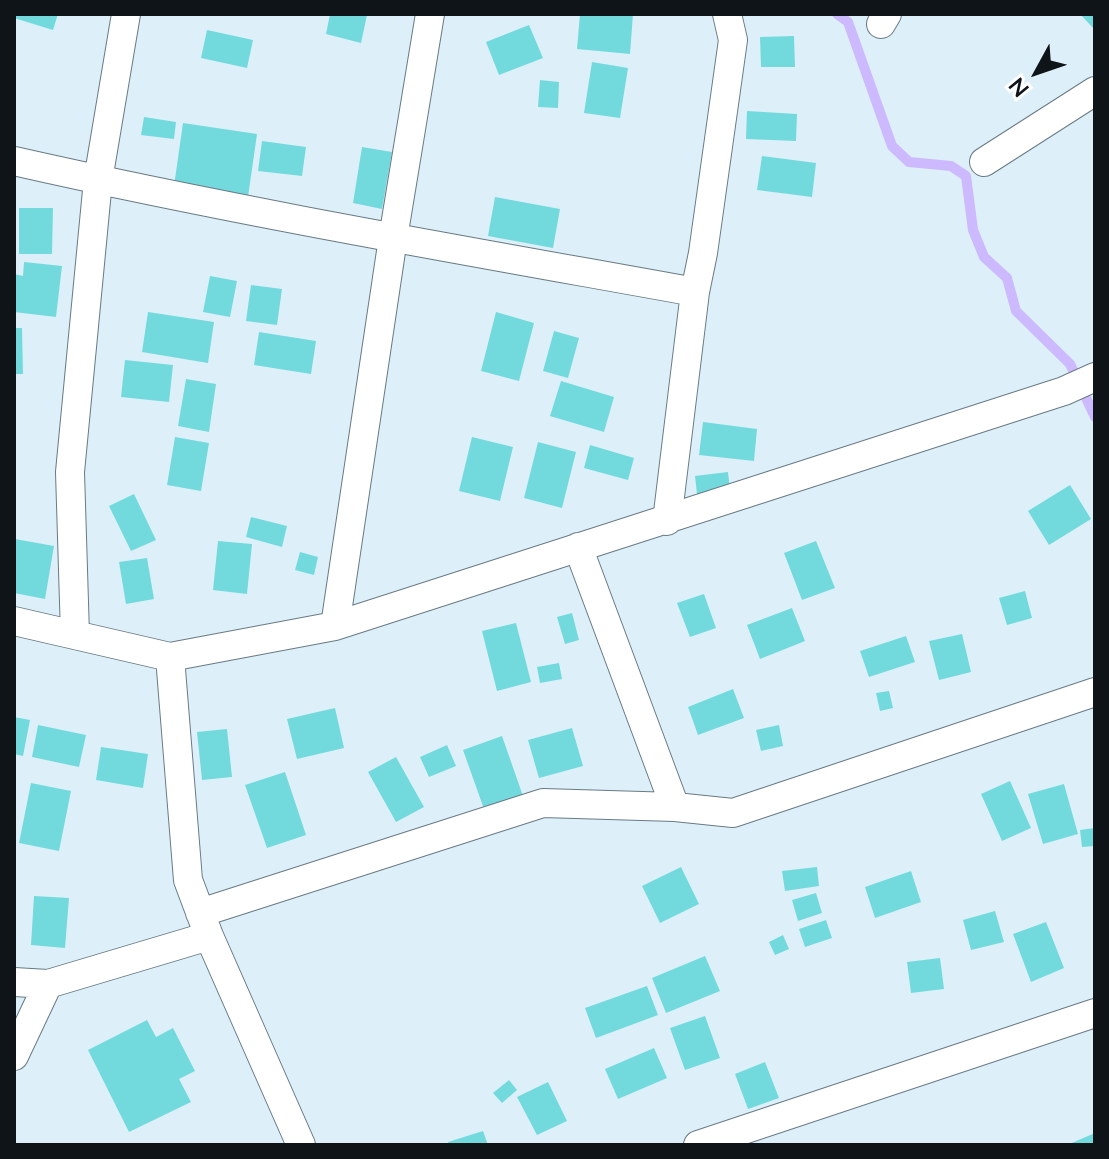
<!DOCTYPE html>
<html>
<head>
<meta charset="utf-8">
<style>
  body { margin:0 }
  #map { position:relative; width:1109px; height:1159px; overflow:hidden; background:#ddf0fa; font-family:Lato,sans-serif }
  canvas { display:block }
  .frame { position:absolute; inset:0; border:16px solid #0e1418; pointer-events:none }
  .north { position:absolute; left:997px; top:32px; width:80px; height:80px; -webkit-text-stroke:6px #fff; paint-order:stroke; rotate:230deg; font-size:22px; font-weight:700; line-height:32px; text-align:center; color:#0e1418 }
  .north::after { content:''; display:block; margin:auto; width:28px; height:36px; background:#0e1418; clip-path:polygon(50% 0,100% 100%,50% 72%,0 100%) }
</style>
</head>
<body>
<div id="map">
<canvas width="1109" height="1159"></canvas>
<div class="frame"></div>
<div class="north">N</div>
</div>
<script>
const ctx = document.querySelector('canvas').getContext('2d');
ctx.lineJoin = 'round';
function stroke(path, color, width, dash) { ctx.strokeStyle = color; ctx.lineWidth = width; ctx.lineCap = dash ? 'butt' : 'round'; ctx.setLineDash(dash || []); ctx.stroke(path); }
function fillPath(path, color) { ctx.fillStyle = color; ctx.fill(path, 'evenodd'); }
stroke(new Path2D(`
  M837 14 848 22 892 146 909 162 951 166 966 176 973 230 984 257 1007 278 1016 311 1070 364 1095 417`), '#cdb9fd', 10);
fillPath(new Path2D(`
  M14 14H58L53 30 14 18Z
  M330 14 367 15 361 43 326 34Z
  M580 14H633L630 54 577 49Z
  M1080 14H1095V26L1093 28Z
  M529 25 543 58 499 75 486 42Z
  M207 30 253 40 247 68 201 58Z
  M794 36 795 67H761L760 37Z
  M592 62 628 68 620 118 584 113Z
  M540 80 559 82 558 108 538 107Z
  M747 111 797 114 796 141 746 139Z
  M144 117 176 122 174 139 141 135Z
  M183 123 257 134 248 197 174 186Z
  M262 141 306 147 302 176 258 171Z
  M362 147 392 152 382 209 353 203Z
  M762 156 816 163 812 197 757 190Z
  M495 197 560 209 553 248 488 236Z
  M19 208H53L52 254H19Z
  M24 262 62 266 56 317 14 312V274L23 276Z
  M210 276 237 281 230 317 203 312Z
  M251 285 282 289 277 325 246 321Z
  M148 312 214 322 208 363 142 352Z
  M496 312 534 323 519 381 481 371Z
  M14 328H22L23 374H14Z
  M554 331 579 338 568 378 543 371Z
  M259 332 316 341 311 374 254 365Z
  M125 360 173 365 169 402 121 397Z
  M186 379 216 384 209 432 178 426Z
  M561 381 614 397 604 432 550 416Z
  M703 422 757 429 754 461 699 455Z
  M175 437 209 443 201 491 167 485Z
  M472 437 513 447 500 501 459 491Z
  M538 442 576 452 562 508 524 498Z
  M590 445 634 458 628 480 584 468Z
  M728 472 731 498 698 503 695 476Z
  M1070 485 1091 519 1049 545 1028 511Z
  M134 494 156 540 131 551 109 506Z
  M251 517 287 526 282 547 246 537Z
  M15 539 54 546 45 599 14 593Z
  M218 541 252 544 247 594 213 590Z
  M816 541 835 588 802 600 784 553Z
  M300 552 318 557 314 575 295 570Z
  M147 558 154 599 126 604 119 562Z
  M1025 591 1032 618 1007 625 999 598Z
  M704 594 716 628 690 637 677 603Z
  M792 608 805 641 760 659 747 625Z
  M572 613 579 640 565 644 557 617Z
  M516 623 531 682 497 691 482 631Z
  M962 634 971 672 939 680 929 641Z
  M906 636 915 662 869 677 860 651Z
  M559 663 562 679 540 683 537 667Z
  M733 689 744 718 698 735 688 707Z
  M889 691 893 708 880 711 876 693Z
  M335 708 344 748 297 759 287 719Z
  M14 717 30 720 23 756 14 754Z
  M38 725 86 735 79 767 32 757Z
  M779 725 783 746 761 751 756 730Z
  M572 728 583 766 539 778 528 740Z
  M227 729 232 777 202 780 197 732Z
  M502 736 523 796 484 809 463 750Z
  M447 745 456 766 429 777 420 757Z
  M101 747 148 754 143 788 96 780Z
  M396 757 424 807 396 822 368 772Z
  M285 772 306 835 267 848 245 785Z
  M1010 781 1031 828 1002 841 981 794Z
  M31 783 71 791 59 851 19 843Z
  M1064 784 1078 834 1043 844 1028 794Z
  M1095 828V846L1082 847 1080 830Z
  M681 867 699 904 660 923 642 886Z
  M817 867 819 886 785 891 782 871Z
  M911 871 921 902 875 918 865 887Z
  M816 893 822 913 798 921 792 900Z
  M34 896 69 898 65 948 31 945Z
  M995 911 1004 942 971 950 963 920Z
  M826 920 832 938 805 947 799 929Z
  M1046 922 1064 968 1031 982 1013 934Z
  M783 935 789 949 775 955 769 942Z
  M705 956 720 991 666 1013 652 978Z
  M940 958 944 989 911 993 907 962Z
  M647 986 658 1015 596 1038 585 1008Z
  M705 1016 720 1058 685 1070 670 1028Z
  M147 1020 156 1037 173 1028 195 1071 179 1079 191 1102 129 1132 88 1050Z
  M654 1048 667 1078 618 1099 605 1069Z
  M765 1062 779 1098 748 1109 735 1074Z
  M509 1080 517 1090 502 1103 493 1093Z
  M548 1082 567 1121 537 1135 517 1097Z
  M483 1131 488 1145H449L448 1142Z
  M1095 1133V1145H1067Z`), '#72dadd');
const minor = new Path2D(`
  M881 24 887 14
  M14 161C239 212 468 251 695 292
  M984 162 1095 91
  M667 521 695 292 703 253 733 40 727 14
  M578 547 675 807
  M14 621 170 657 335 626 1064 391 1095 377
  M335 626 393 238 430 14
  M75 635 70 472 98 180 126 14
  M170 657 188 880 209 936 301 1145
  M200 913 543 803 675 807 733 813 1095 692
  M14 982 48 984 209 936
  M14 1056 48 984
  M698 1145 1095 1013`);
stroke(minor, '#697a84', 30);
stroke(minor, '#fff', 28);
</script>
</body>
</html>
